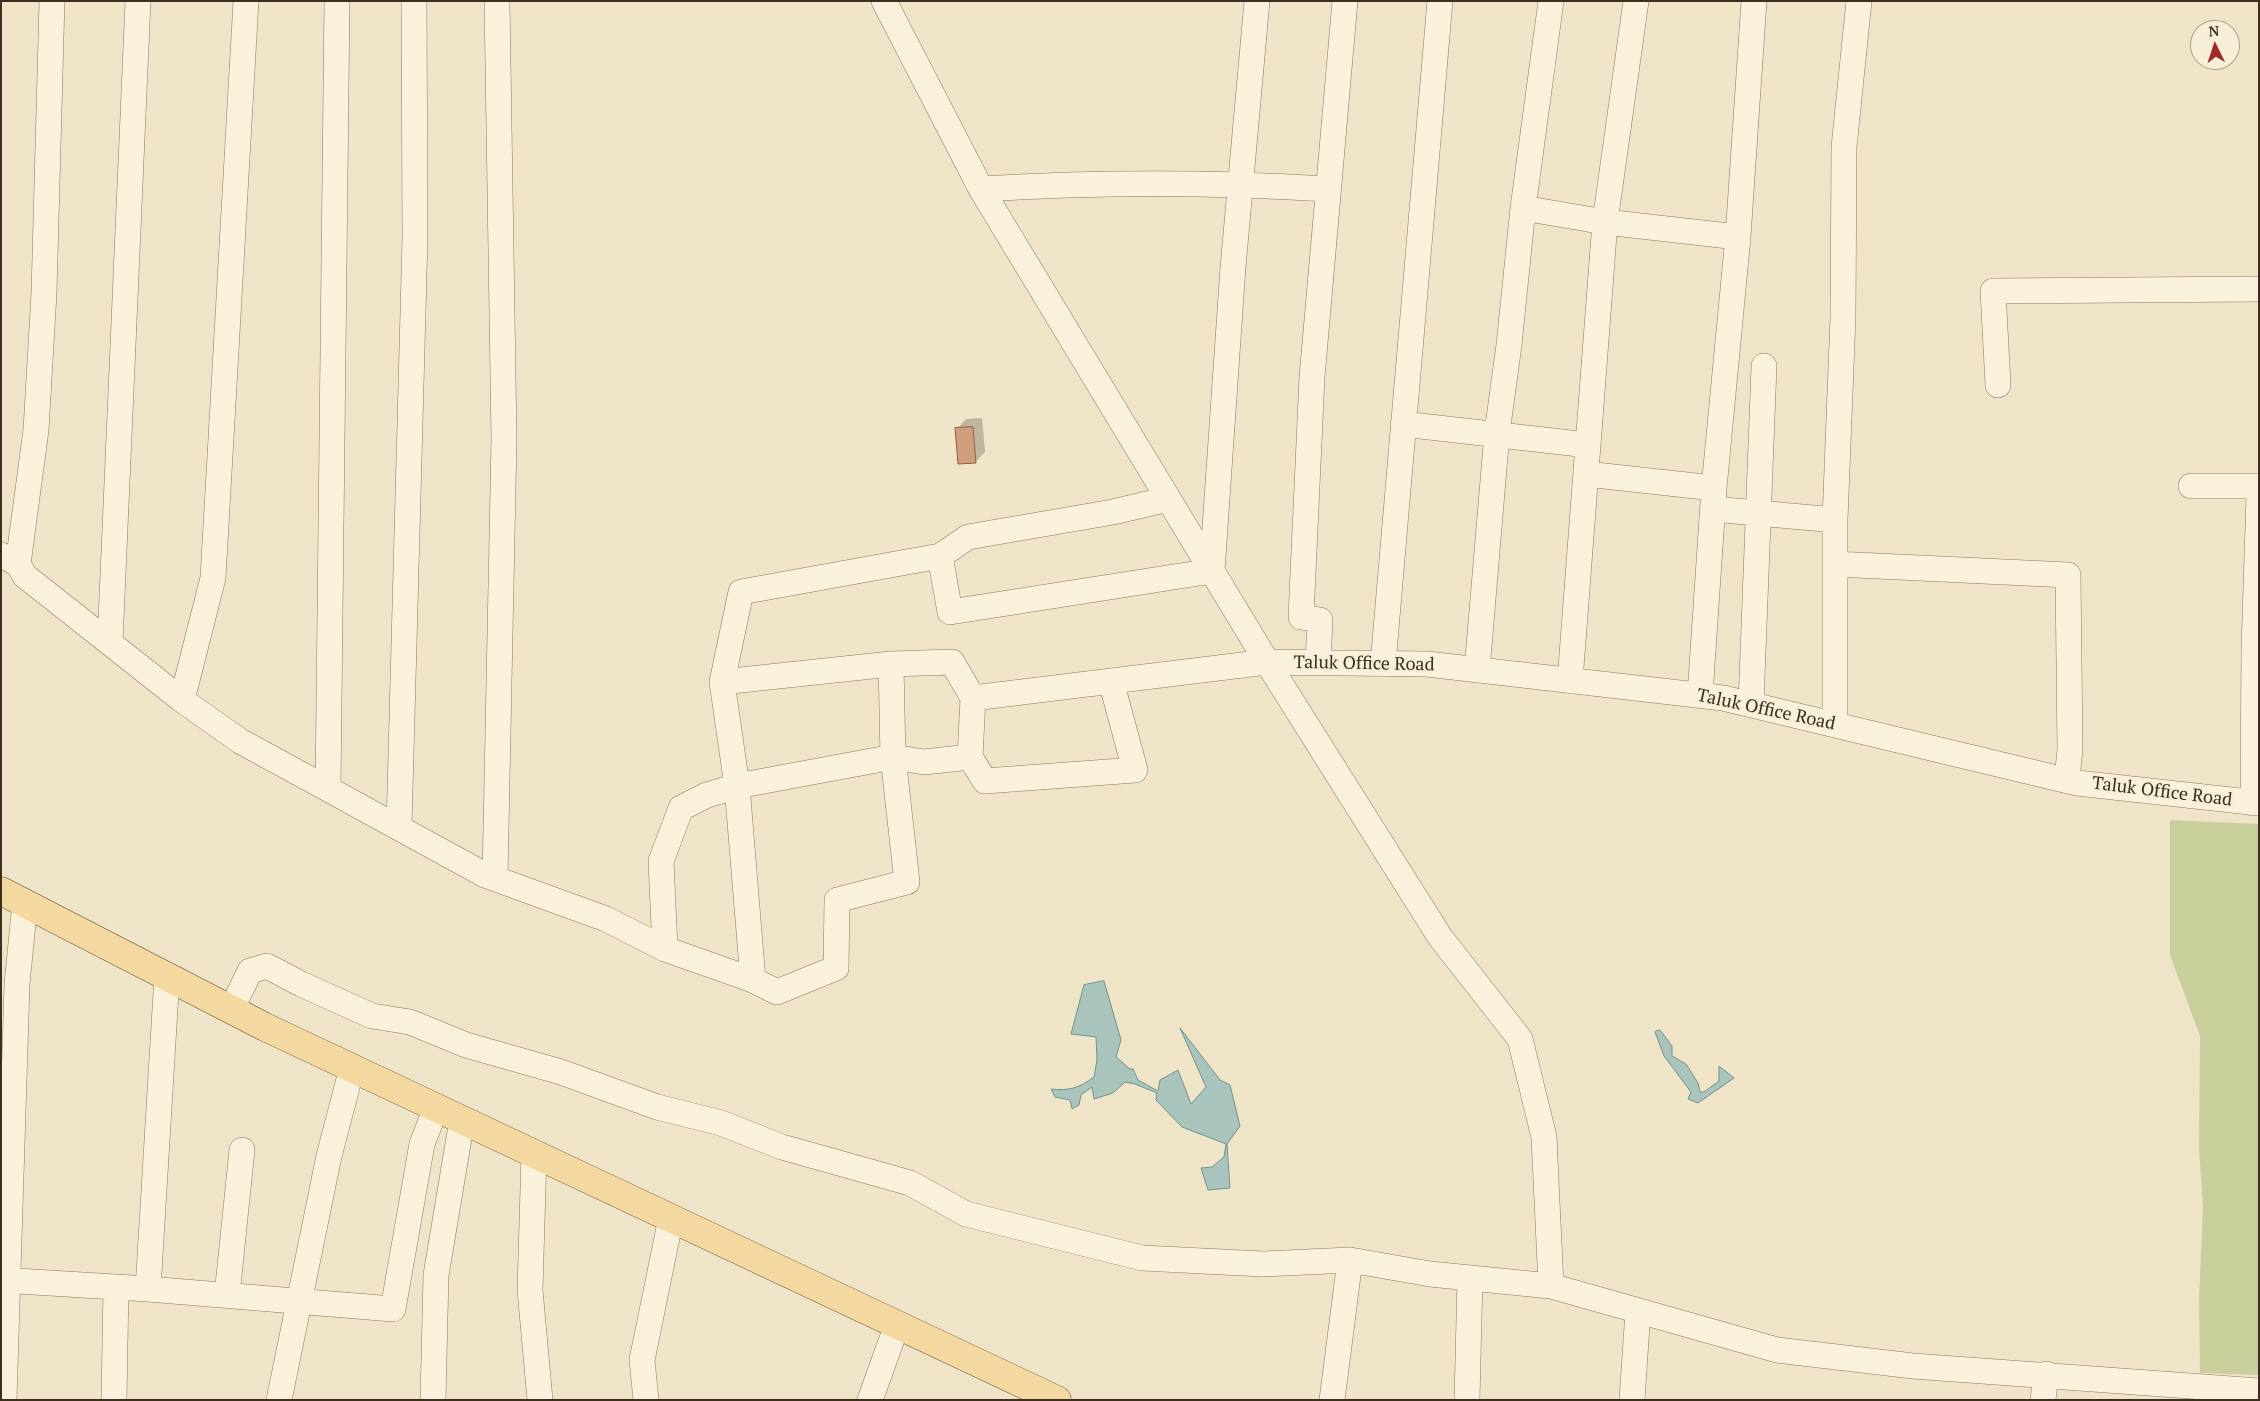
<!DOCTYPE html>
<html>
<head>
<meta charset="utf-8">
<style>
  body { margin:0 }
  #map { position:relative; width:2260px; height:1401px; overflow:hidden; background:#f0e4c8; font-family:"PT Serif",serif }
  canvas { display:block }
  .frame { position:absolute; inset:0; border:2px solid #3d2e20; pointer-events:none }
  .north { position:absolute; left:2190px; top:20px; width:50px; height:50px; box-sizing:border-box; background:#f7eed8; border:1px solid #ada18e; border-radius:50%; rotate:356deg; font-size:14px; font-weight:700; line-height:20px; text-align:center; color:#3d2e20 }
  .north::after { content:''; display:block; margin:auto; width:18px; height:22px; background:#9e2a2b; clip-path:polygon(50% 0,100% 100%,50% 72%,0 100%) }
</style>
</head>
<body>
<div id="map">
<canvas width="2260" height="1401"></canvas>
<div class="frame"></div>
<div class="north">N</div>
</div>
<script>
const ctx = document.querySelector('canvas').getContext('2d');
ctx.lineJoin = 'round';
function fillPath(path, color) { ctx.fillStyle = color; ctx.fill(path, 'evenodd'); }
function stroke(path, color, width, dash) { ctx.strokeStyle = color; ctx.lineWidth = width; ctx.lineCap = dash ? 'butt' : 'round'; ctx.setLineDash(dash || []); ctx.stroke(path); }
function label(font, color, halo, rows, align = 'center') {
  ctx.font = font + ' "PT Serif",serif'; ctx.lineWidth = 4.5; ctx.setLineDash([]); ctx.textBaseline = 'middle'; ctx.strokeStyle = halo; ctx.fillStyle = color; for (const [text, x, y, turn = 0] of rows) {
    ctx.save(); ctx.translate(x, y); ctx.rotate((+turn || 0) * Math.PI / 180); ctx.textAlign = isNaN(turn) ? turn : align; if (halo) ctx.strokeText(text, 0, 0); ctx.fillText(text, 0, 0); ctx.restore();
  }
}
fillPath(new Path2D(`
  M2170 820 2259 824V1375L2200 1373 2199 1298 2203 1207 2199 1149 2200 1036 2170 955Z`), '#c9cf9b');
const water = new Path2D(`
  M1104 981 1121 1040 1116 1057 1130 1069H1133L1138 1080 1158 1091 1160 1080 1178 1070 1191 1104 1206 1087 1180 1028 1220 1080 1230 1085 1240 1126 1227 1144 1230 1188 1208 1190 1201 1168 1212 1167 1224 1157 1226 1144 1182 1127 1156 1100 1157 1093 1135 1084 1125 1082 1113 1093 1094 1099 1092 1087 1081 1095 1079 1105 1072 1109 1070 1100 1055 1097 1051 1089C1070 1091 1079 1088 1094 1077L1097 1060 1096 1037 1071 1034 1084 985Z
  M1660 1030 1672 1046V1056L1686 1064 1698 1083 1700 1092H1704L1719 1081V1066L1734 1078 1698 1103 1688 1099 1691 1092 1664 1056 1655 1032Z`);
fillPath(water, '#a9c4bc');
stroke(water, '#6f938a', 1);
fillPath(new Path2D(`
  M982 418 985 452 975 462 957 429 966 419Z`), '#0003');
const building = new Path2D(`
  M973 427 976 463 958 464 955 428Z`);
fillPath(building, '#cf9f7d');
stroke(building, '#8d5f41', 1);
const minor = new Path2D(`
  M884 1 981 189 1267 662 1440 937 1520 1039 1544 1137 1551 1286
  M981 189C1097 182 1212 182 1328 189
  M1523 208 1605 222 1738 237
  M1998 385 1993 291 2259 289
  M1403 424 1588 445
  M1586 474 1714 488
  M2191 486H2259
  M1713 509 1835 520V725
  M1835 520 1843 317 1844 147 1859 1
  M1 555 18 564 25 576 182 700 240 741 328 789 485 875 606 919 665 949 753 980 777 992 836 968 837 900 907 882 893 757 891 664 722 682 737 786 753 980
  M940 556 968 537 1113 512 1168 499
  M18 564 36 430 44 293 52 1
  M1835 564 2068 575 2070 749 2067 780
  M110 643 138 1
  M1318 663 1320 620 1301 617 1312 377 1345 1
  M891 664 952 662 973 698
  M1383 664 1440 1
  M1477 670 1497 433 1509 345 1523 208 1551 1
  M1570 681 1605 222 1636 1
  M722 682 741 592 940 556 950 612 1212 571 1233 267 1257 1
  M1700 695 1714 488 1738 237 1754 1
  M182 700 213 578 246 1
  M1751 704 1764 366
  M970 757 985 781 1135 770 1111 681
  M328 789 337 1
  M2253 803 2254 649 2259 495
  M399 828 415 238 414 1
  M495 878 504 439 497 1
  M665 949 661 861 681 808 707 795 737 786 893 757 924 762 970 757 973 698 1267 662 1427 664 1723 698 2077 783 2259 803
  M231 1010 250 971 267 966 301 984 372 1016 410 1022 466 1045 561 1072 657 1107 721 1123 782 1147 910 1183 966 1214 1142 1258 1263 1264 1350 1260 1430 1274 1551 1286 1777 1350 1913 1366 2259 1391
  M534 1154 530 1290 540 1400
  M1 1280 148 1289 393 1309 422 1144 436 1108
  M148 1289 167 976
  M227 1295 242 1150
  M4 1400 17 984 25 903
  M114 1400 116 1287
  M279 1400 329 1156 352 1068
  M433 1400 436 1275 462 1120
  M646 1400 642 1360 671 1218
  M870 1400 897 1325
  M1332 1400 1350 1260
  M1467 1400 1470 1278
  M1632 1400 1638 1311
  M2043 1400 2046 1374`);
const major = new Path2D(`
  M1 891 265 1027 1057 1400`);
stroke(minor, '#8d765c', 26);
stroke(major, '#5b4430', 29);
stroke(minor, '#faf1dc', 25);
stroke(major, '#f3d9a0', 28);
label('18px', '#3d2e20', '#f7eed8', [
  ["Taluk Office Road",1364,664,1],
  ["Taluk Office Road",1766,710,12],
  ["Taluk Office Road",2162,792,7]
]);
</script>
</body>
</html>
